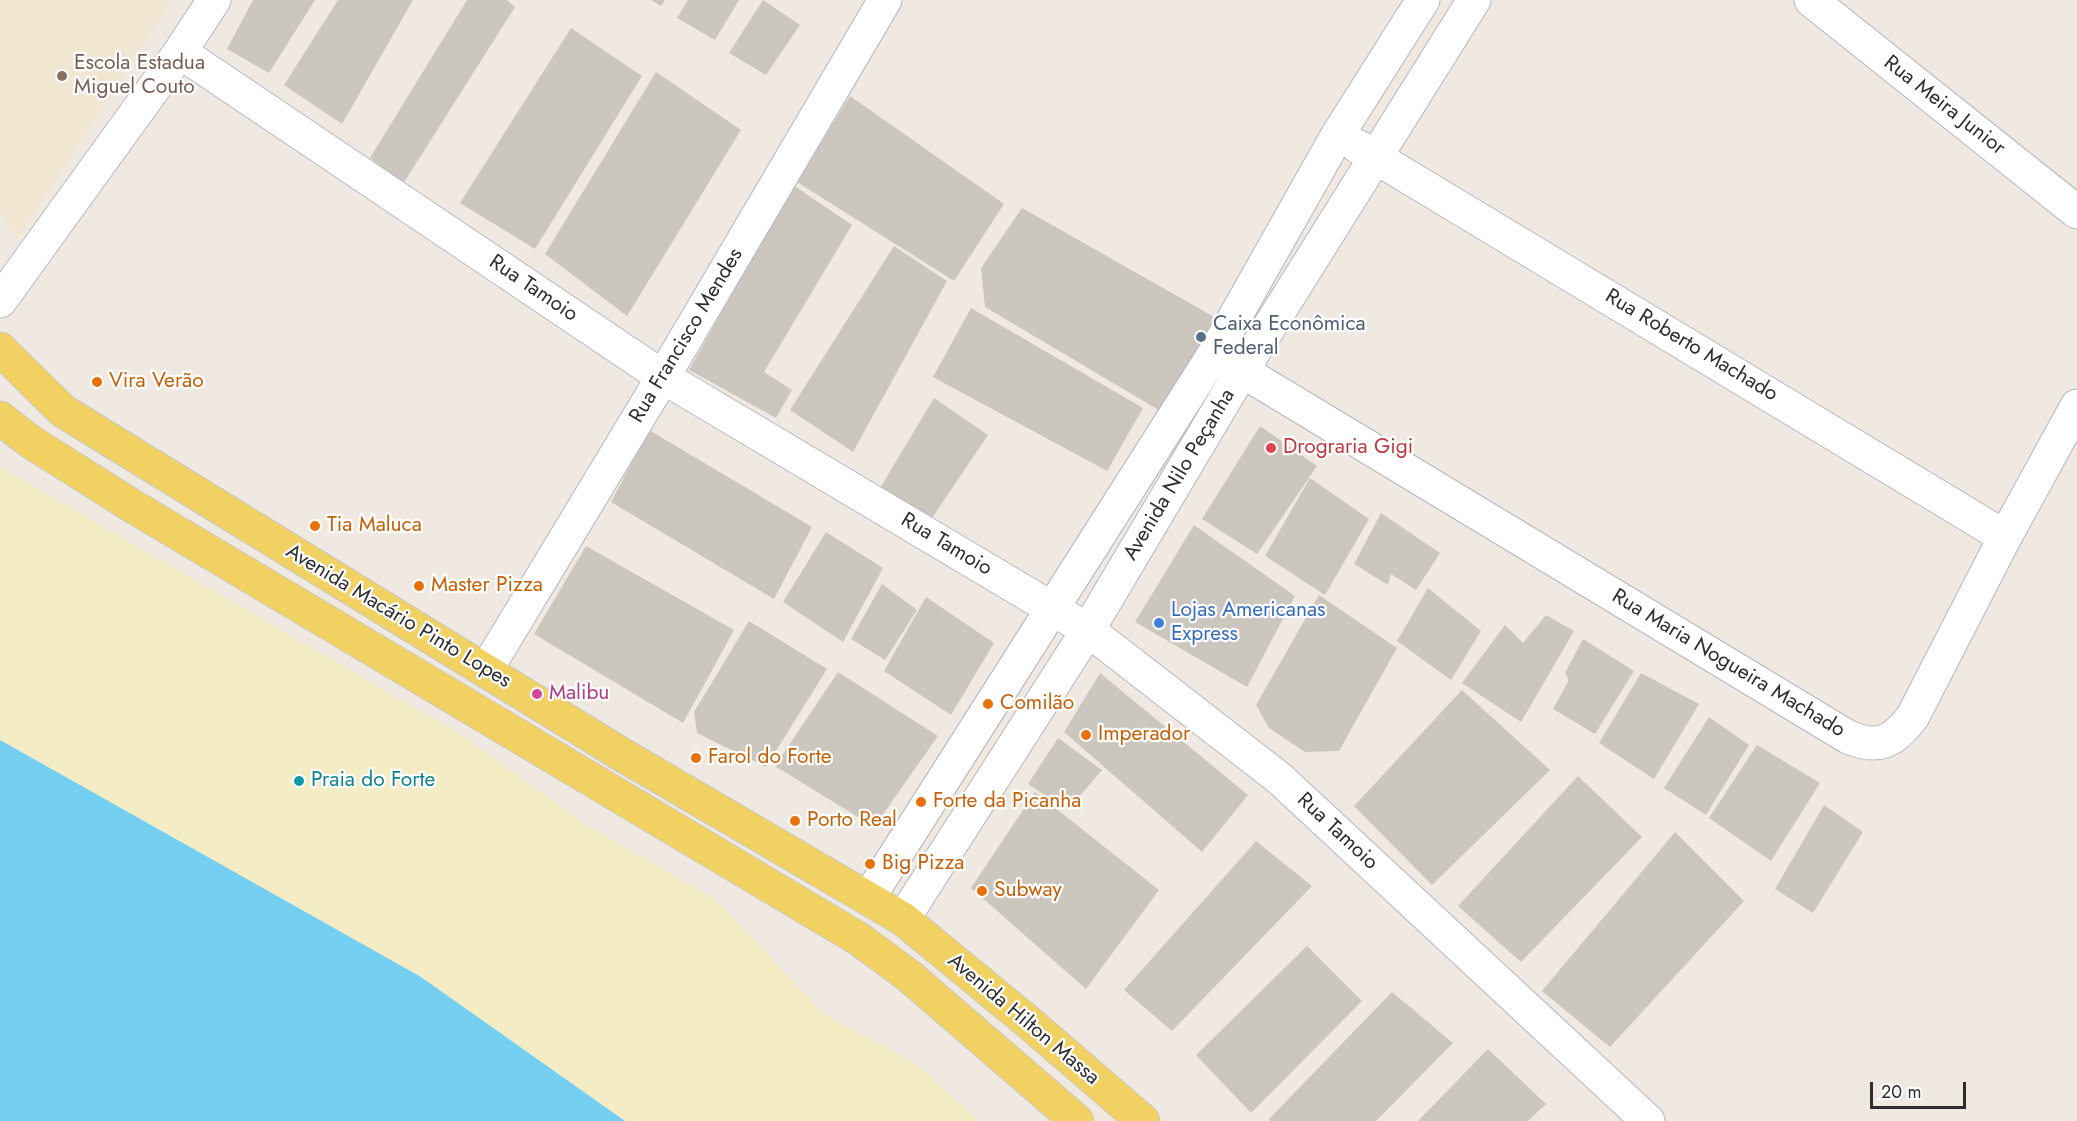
<!DOCTYPE html>
<html>
<head>
<meta charset="utf-8">
<style>
  body { margin:0 }
  #map { position:relative; width:2077px; height:1121px; overflow:hidden; background:#efe9e1; font-family:Jost,sans-serif }
  canvas { display:block }
  .scale { position:absolute; left:1870px; top:1082px; width:96px; height:27px; box-sizing:border-box; border:3px solid #2e2e2e; border-top:0; padding-left:8px; font-size:18px; line-height:21px; white-space:nowrap; color:#2e2e2e; -webkit-text-stroke:4px #fff; paint-order:stroke }
</style>
</head>
<body>
<div id="map">
<canvas width="2077" height="1121"></canvas>
<div class="scale">20 m</div>
</div>
<script>
const ctx = document.querySelector('canvas').getContext('2d');
ctx.lineJoin = 'round';
function fillPath(path, color) { ctx.fillStyle = color; ctx.fill(path, 'evenodd'); }
function stroke(path, color, width, dash) { ctx.strokeStyle = color; ctx.lineWidth = width; ctx.lineCap = dash ? 'butt' : 'round'; ctx.setLineDash(dash || []); ctx.stroke(path); }
function label(font, color, halo, rows, align = 'center') {
  ctx.font = font + ' Jost,sans-serif'; ctx.lineWidth = 4.5; ctx.setLineDash([]); ctx.textBaseline = 'middle'; ctx.strokeStyle = halo; ctx.fillStyle = color; for (const [text, x, y, turn = 0] of rows) {
    ctx.save(); ctx.translate(x, y); ctx.rotate((+turn || 0) * Math.PI / 180); ctx.textAlign = isNaN(turn) ? turn : align; if (halo) ctx.strokeText(text, 0, 0); ctx.fillText(text, 0, 0); ctx.restore();
  }
}
fillPath(new Path2D(`
  M0 0H172L17 240 0 211Z`), '#f0e6d1');
fillPath(new Path2D(`
  M0 467 465 737 581 822 715 899 824 1014 913 1062 980 1121H625L421 977 0 740Z`), '#f3ecc5');
fillPath(new Path2D(`
  M0 740 421 977 625 1121H0Z`), '#75cff0');
fillPath(new Path2D(`
  M253 0H315L269 73 227 49Z
  M338 0H413L342 124 284 85Z
  M467 0H507L515 7 403 184 370 158Z
  M651 0H665L661 6Z
  M688 0H739L715 40 677 18Z
  M763 0 800 25 766 75 729 53Z
  M571 28 642 76 535 249 460 203Z
  M656 72 741 130 627 316 545 254Z
  M850 96 1004 204 954 281 797 182Z
  M793 185 852 225 764 372 792 390 776 418 689 370Z
  M1022 208 1216 318 1162 412 985 307 981 268Z
  M894 246 947 281 853 452 790 410Z
  M971 308 1143 408 1107 471 933 377Z
  M934 398 988 435 928 524 877 493Z
  M1260 426 1317 466 1257 554 1202 519Z
  M649 430 812 527 774 599 611 502Z
  M1310 478 1369 519 1325 595 1265 556Z
  M1381 513 1440 553 1416 590 1391 574 1388 585 1354 564Z
  M1194 525 1295 596 1247 687 1135 622Z
  M826 532 883 568 843 642 783 602Z
  M586 546 734 630 683 723 534 634Z
  M882 584 917 610 885 660 851 639Z
  M1428 588 1481 631 1451 680 1397 641Z
  M1319 595 1397 648 1339 751 1305 752 1269 728 1256 705Z
  M926 597 994 643 951 715 884 671Z
  M1546 615 1574 631 1521 722 1462 683 1505 625 1523 643Z
  M749 621 827 669 766 767 697 733 694 712Z
  M1583 639 1634 671 1595 734 1553 709 1569 680 1565 673Z
  M838 672 938 736 874 827 775 766Z
  M1100 673 1248 795 1202 852 1064 732Z
  M1641 673 1699 704 1654 779 1599 743Z
  M1462 690 1550 770 1432 885 1354 806Z
  M1709 717 1749 745 1706 815 1664 788Z
  M1058 738 1102 770 1068 810 1028 784Z
  M1757 745 1820 783 1771 861 1709 818Z
  M1578 776 1642 837 1521 962 1458 906Z
  M1035 792 1159 890 1086 989 971 888Z
  M1824 805 1863 832 1813 913 1775 889Z
  M1675 832 1744 901 1610 1047 1542 991Z
  M1256 841 1312 886 1172 1031 1124 990Z
  M1307 946 1362 1001 1251 1113 1196 1055Z
  M1392 992 1453 1043 1376 1121H1271L1269 1119Z
  M1488 1049 1546 1104 1528 1121H1418Z`), '#cbc7bf');
const minor = new Path2D(`
  M1811 0 2077 212
  M180 52 663 377 1088 630 1279 778 1648 1121
  M1357 146 2005 537
  M0 301 180 52 214 0
  M1214 354 1848 737C1878 750 1894 742 1913 716L2005 537 2077 406
  M486 670 663 377 885 0
  M869 897 1214 354 1337 136 1423 0
  M903 919 1088 630 1243 369 1474 0`);
const major = new Path2D(`
  M0 349 63 411 621 754 903 919 1027 1021 1143 1121
  M0 418 31 442 134 507 859 939 909 976 1077 1121`);
stroke(minor, '#b4b7c1', 35);
stroke(major, '#c9c9c9', 35);
stroke(minor, '#fff', 33);
stroke(major, '#f2d163', 33);
for (const [x, y, r, color] of [
  [62,76,6,"#8d6e63"],
  [1201,337,6,"#5c6f8a"],
  [97,382,6,"#e8710a"],
  [1271,448,6,"#e0444e"],
  [315,526,6,"#e8710a"],
  [419,586,6,"#e8710a"],
  [1159,623,6,"#3f7fe0"],
  [537,694,6,"#d1479c"],
  [988,704,6,"#e8710a"],
  [1086,735,6,"#e8710a"],
  [696,758,6,"#e8710a"],
  [299,781,6,"#0f9aa8"],
  [921,802,6,"#e8710a"],
  [795,821,6,"#e8710a"],
  [870,864,6,"#e8710a"],
  [982,891,6,"#e8710a"]
]) { const dot = new Path2D(); dot.arc(x, y, r, 0, 2 * Math.PI); ctx.fillStyle = color; ctx.fill(dot); stroke(dot, '#fff', 2); }
label('21px', '#785e54', '#fff', [
  ["Escola Estadua",74,64],
  ["Miguel Couto",74,88]
], 'left');
label('21px', '#2e2e2e', '#fff', [
  ["Rua Meira Junior",1944,106,38],
  ["Rua Tamoio",533,289,34],
  ["Rua Francisco Mendes",687,336,-59],
  ["Rua Roberto Machado",1691,346,31],
  ["Avenida Nilo Peçanha",1180,475,-59],
  ["Rua Tamoio",946,545,31],
  ["Avenida Macário Pinto Lopes",398,617,31],
  ["Rua Maria Nogueira Machado",1728,664,31],
  ["Rua Tamoio",1337,832,43],
  ["Avenida Hilton Massa",1023,1020,40]
]);
label('21px', '#4e5e75', '#fff', [
  ["Caixa Econômica",1213,325],
  ["Federal",1213,349]
], 'left');
label('21px', '#c56008', '#fff', [
  ["Vira Verão",109,382],
  ["Tia Maluca",327,526],
  ["Master Pizza",431,586],
  ["Comilão",1000,704],
  ["Imperador",1098,735],
  ["Farol do Forte",708,758],
  ["Forte da Picanha",933,802],
  ["Porto Real",807,821],
  ["Big Pizza",882,864],
  ["Subway",994,891]
], 'left');
label('21px', '#be3a42', '#fff', [
  ["Drograria Gigi",1283,448]
], 'left');
label('21px', '#366cbe', '#fff', [
  ["Lojas Americanas",1171,611],
  ["Express",1171,635]
], 'left');
label('21px', '#b23c85', '#fff', [
  ["Malibu",549,694]
], 'left');
label('21px', '#0d838f', '#fff', [
  ["Praia do Forte",311,781]
], 'left');
</script>
</body>
</html>
